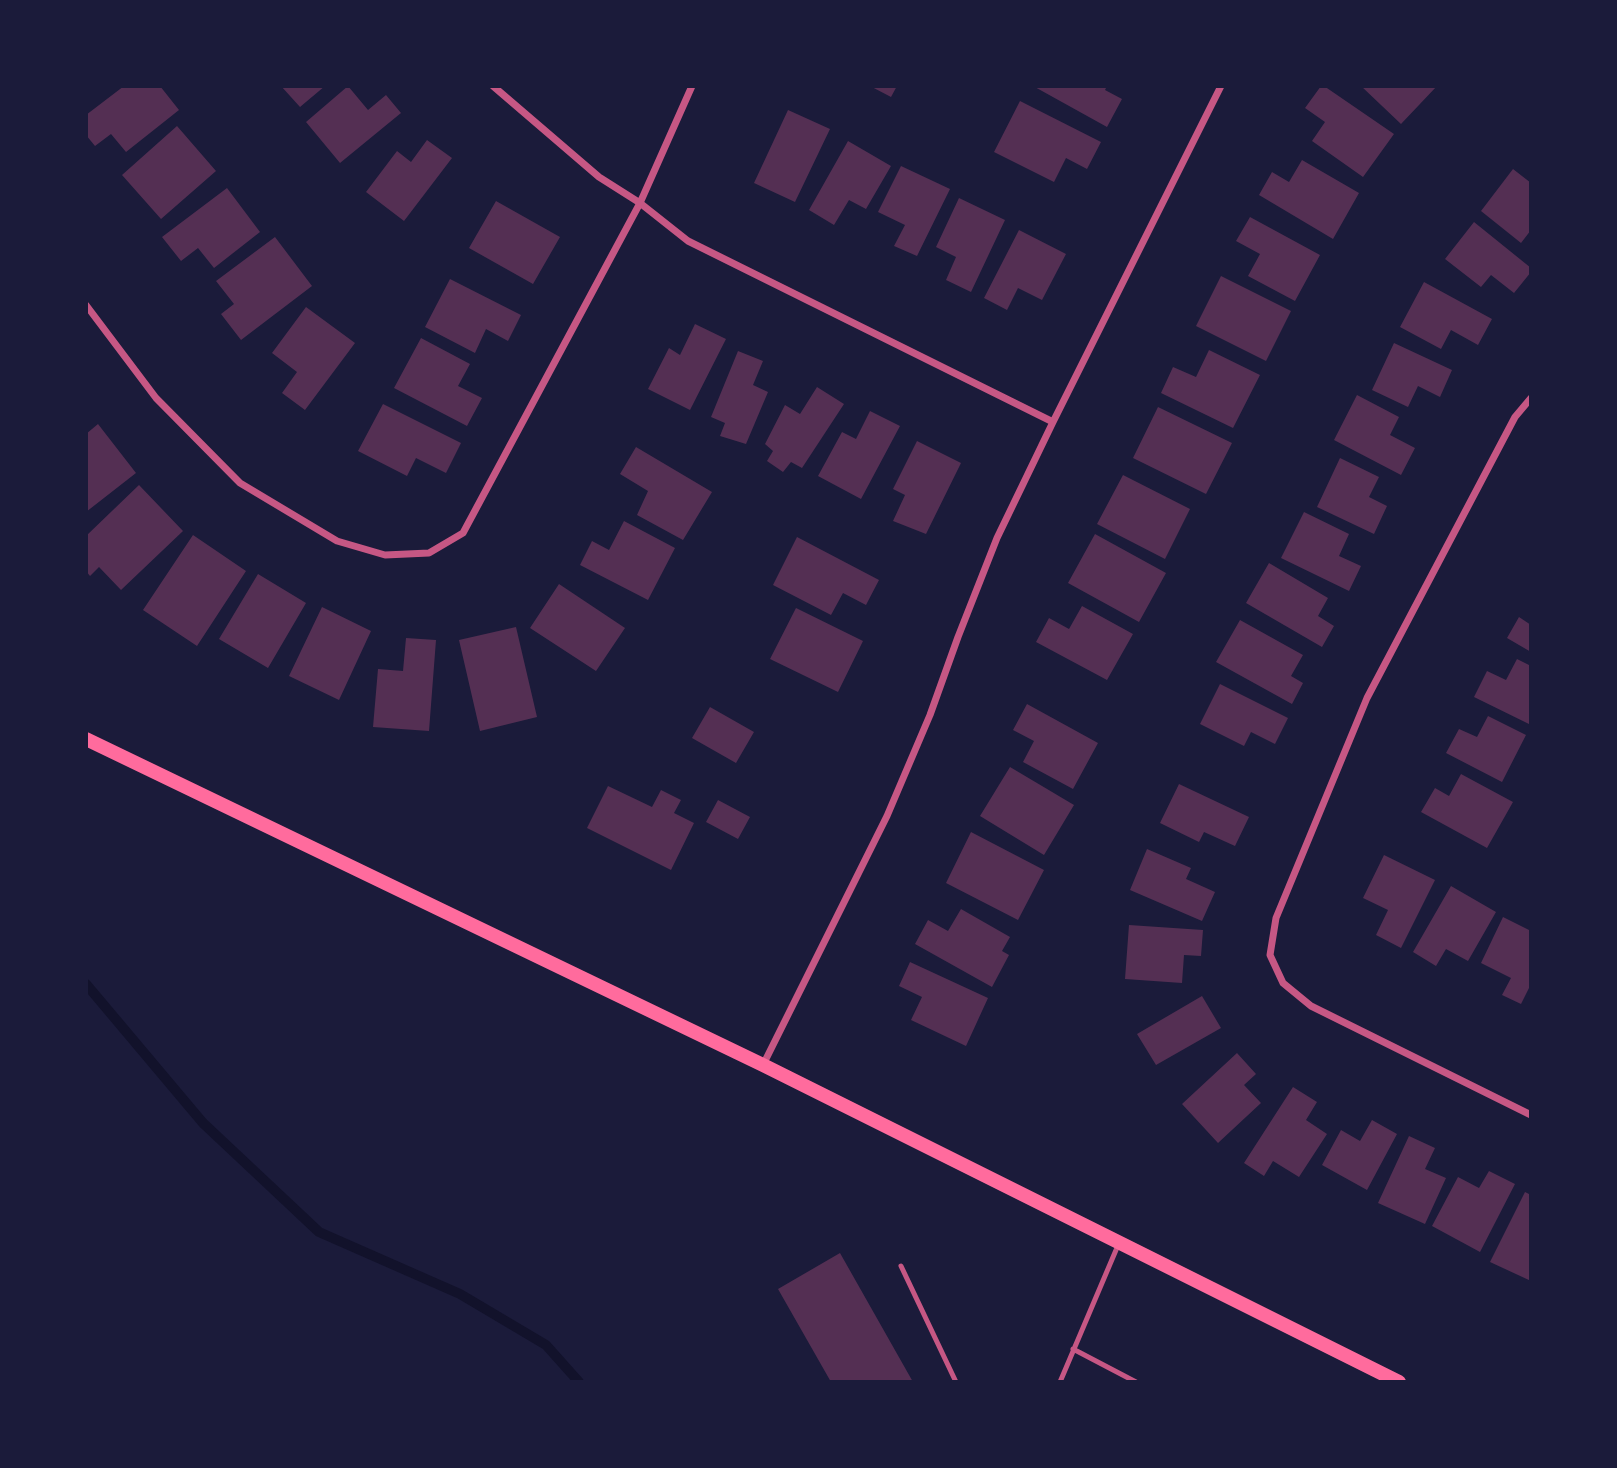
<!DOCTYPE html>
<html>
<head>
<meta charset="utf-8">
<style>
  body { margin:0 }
  #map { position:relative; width:1617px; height:1468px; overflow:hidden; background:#1b1b3a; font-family:"Fira Sans",sans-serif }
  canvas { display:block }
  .frame { position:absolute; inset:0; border:88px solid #1b1b3a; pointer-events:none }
</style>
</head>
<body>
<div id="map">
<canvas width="1617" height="1468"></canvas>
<div class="frame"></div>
</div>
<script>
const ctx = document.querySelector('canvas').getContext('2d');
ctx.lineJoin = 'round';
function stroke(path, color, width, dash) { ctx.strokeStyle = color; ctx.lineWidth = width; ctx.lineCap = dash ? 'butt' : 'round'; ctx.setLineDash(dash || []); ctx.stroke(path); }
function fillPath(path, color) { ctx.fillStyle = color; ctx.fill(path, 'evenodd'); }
stroke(new Path2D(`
  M86 984 203 1123 319 1232 460 1294 546 1345 579 1382`), '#12122b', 10);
fillPath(new Path2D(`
  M124 86H160L179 110 126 152 111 134 95 146 86 135V115Z
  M281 86H325L300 107Z
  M348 86 368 110 386 95 401 113 340 163 306 122Z
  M870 86H897L891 97Z
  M1033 86H1107L1105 90 1122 99 1107 127Z
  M1321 86H1324L1394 134 1363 177 1312 141 1325 122 1305 108Z
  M1361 86H1437L1401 124Z
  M1020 101 1101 142 1087 169 1066 158 1054 182 994 152Z
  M788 110 830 129 795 202 754 183Z
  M177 126 216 171 161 219 122 175Z
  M427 140 452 158 404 221 366 192 397 151 411 162Z
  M848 141 891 166 866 209 849 200 834 225 809 210Z
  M1302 160 1359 193 1333 239 1259 195 1272 172 1289 182Z
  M901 166 950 189 917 256 894 246 905 225 878 212Z
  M1513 169 1531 183V230L1521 243 1481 211Z
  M227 188 260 232 214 268 198 248 181 261 162 237Z
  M959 198 1005 220 971 292 946 280 956 257 936 247Z
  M496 201 560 237 533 284 469 248Z
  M1250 217 1320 255 1295 301 1248 276 1260 254 1236 241Z
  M1474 222 1531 268V272L1514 293 1491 275 1481 287 1445 259Z
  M1019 230 1066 254 1042 300 1018 288 1007 310 984 298Z
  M275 237 312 286 241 340 221 314 234 304 216 281Z
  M1221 276 1291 311 1266 361 1196 326Z
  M450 279 521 315 508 341 486 329 475 353 425 327Z
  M1424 282 1492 319 1478 345 1451 330 1441 349 1400 327Z
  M306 307 355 343 305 410 282 393 297 372 272 353Z
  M695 324 726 339 690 410 648 389 669 348 680 355Z
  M421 338 470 364 458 386 482 398 467 426 394 388Z
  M1394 343 1452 370 1440 397 1418 386 1408 407 1372 390Z
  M1209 350 1260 375 1233 428 1161 393 1173 367 1196 377Z
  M738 351 763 361 753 385 768 392 746 444 720 436 725 423 711 417Z
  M817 387 844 404 802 468 791 462 783 472 767 461 773 451 765 444 785 405 800 414Z
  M1357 395 1399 417 1390 435 1415 448 1401 475 1334 440Z
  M383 404 461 443 446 473 416 458 407 476 358 451Z
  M1158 407 1232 443 1206 494 1133 458Z
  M870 411 900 426 861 499 818 476 842 432 856 439Z
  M98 424 136 473 86 512V434Z
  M917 441 961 463 926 534 893 521 905 495 893 489Z
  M636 447 712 492 683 540 637 515 648 491 620 474Z
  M1340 458 1379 477 1369 497 1387 506 1374 534 1317 507Z
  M1123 475 1190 509 1165 559 1097 524Z
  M139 485 183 531 121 590 99 567 90 576 86 571V536Z
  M1304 512 1349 534 1339 556 1361 566 1349 591 1281 558Z
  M624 521 675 548 648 600 580 565 592 541 609 550Z
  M1095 534 1166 573 1139 622 1068 583Z
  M193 535 246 571 197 646 143 610Z
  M797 537 879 580 866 605 843 593 831 615 773 585Z
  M1269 563 1328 598 1318 616 1334 626 1322 647 1246 603Z
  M258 574 306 603 268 668 219 639Z
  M559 584 625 628 596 671 530 628Z
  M1082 606 1133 634 1107 680 1036 642 1049 618 1069 629Z
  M322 607 371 631 339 700 289 676Z
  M796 608 863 641 838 692 770 659Z
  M1519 617 1531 625V652L1507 638Z
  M1240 620 1303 655 1291 676 1303 683 1292 704 1216 662Z
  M516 627 537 717 480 731 459 640Z
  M406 638 436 640 429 731 373 727 378 669 403 671Z
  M1517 659 1531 666V725L1474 697 1487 671 1506 680Z
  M1220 684 1288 718 1275 744 1251 732 1244 746 1200 724Z
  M1027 704 1098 743 1073 789 1023 762 1034 741 1013 730Z
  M710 707 754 732 736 763 692 738Z
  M1488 716 1526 735 1502 782 1446 753 1459 729 1477 737Z
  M1010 767 1074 805 1044 855 980 816Z
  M1461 774 1513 802 1487 848 1421 812 1435 788 1449 796Z
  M1179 784 1249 817 1235 846 1204 832 1199 842 1160 823Z
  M608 786 652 807 661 790 681 800 674 813 694 823 671 870 587 828Z
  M718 800 750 817 738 839 706 822Z
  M971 832 1044 870 1018 920 946 883Z
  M1147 849 1191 868 1186 879 1215 892 1202 921 1130 890Z
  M1384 855 1435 880 1401 948 1376 935 1388 910 1363 898Z
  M1451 886 1496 912 1468 961 1446 949 1436 966 1413 952Z
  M961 909 1010 937 1002 951 1009 955 992 987 915 944 928 920 948 931Z
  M1503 917 1531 931V984L1521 1004 1502 995 1511 978 1481 963Z
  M1129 925 1203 930 1201 956 1184 955 1182 983 1125 979Z
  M910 962 988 998 966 1046 911 1020 922 997 899 986Z
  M1202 996 1221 1028 1156 1065 1137 1034Z
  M1237 1053 1256 1074 1244 1085 1261 1103 1218 1143 1182 1104Z
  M1293 1087 1317 1102 1306 1120 1327 1134 1299 1177 1273 1161 1264 1176 1244 1163Z
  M1372 1120 1397 1134 1367 1190 1322 1165 1341 1130 1360 1141Z
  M1409 1136 1435 1148 1425 1169 1446 1178 1425 1224 1378 1203Z
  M1489 1171 1515 1184 1480 1252 1432 1226 1458 1177 1479 1188Z
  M1525 1192 1531 1195V1281L1490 1262Z
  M840 1253 913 1382H831L778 1289Z`), '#542f53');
stroke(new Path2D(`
  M901 1266 956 1382
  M1073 1349 1136 1382
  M1060 1382 1119 1243`), '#c65784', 5);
stroke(new Path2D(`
  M493 86 599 177 640 203 688 241 1053 422
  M86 305 156 398 240 483 337 541 385 555 429 553 463 533 640 203 692 86
  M1531 398 1515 417 1367 698 1276 918 1270 955 1283 983 1311 1006 1531 1115
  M763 1065 887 816 930 715 958 637 997 538 1053 422 1221 86`), '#c65784', 7);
stroke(new Path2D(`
  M86 739 763 1065 1399 1382`), '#ff6b9d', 14);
</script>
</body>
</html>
